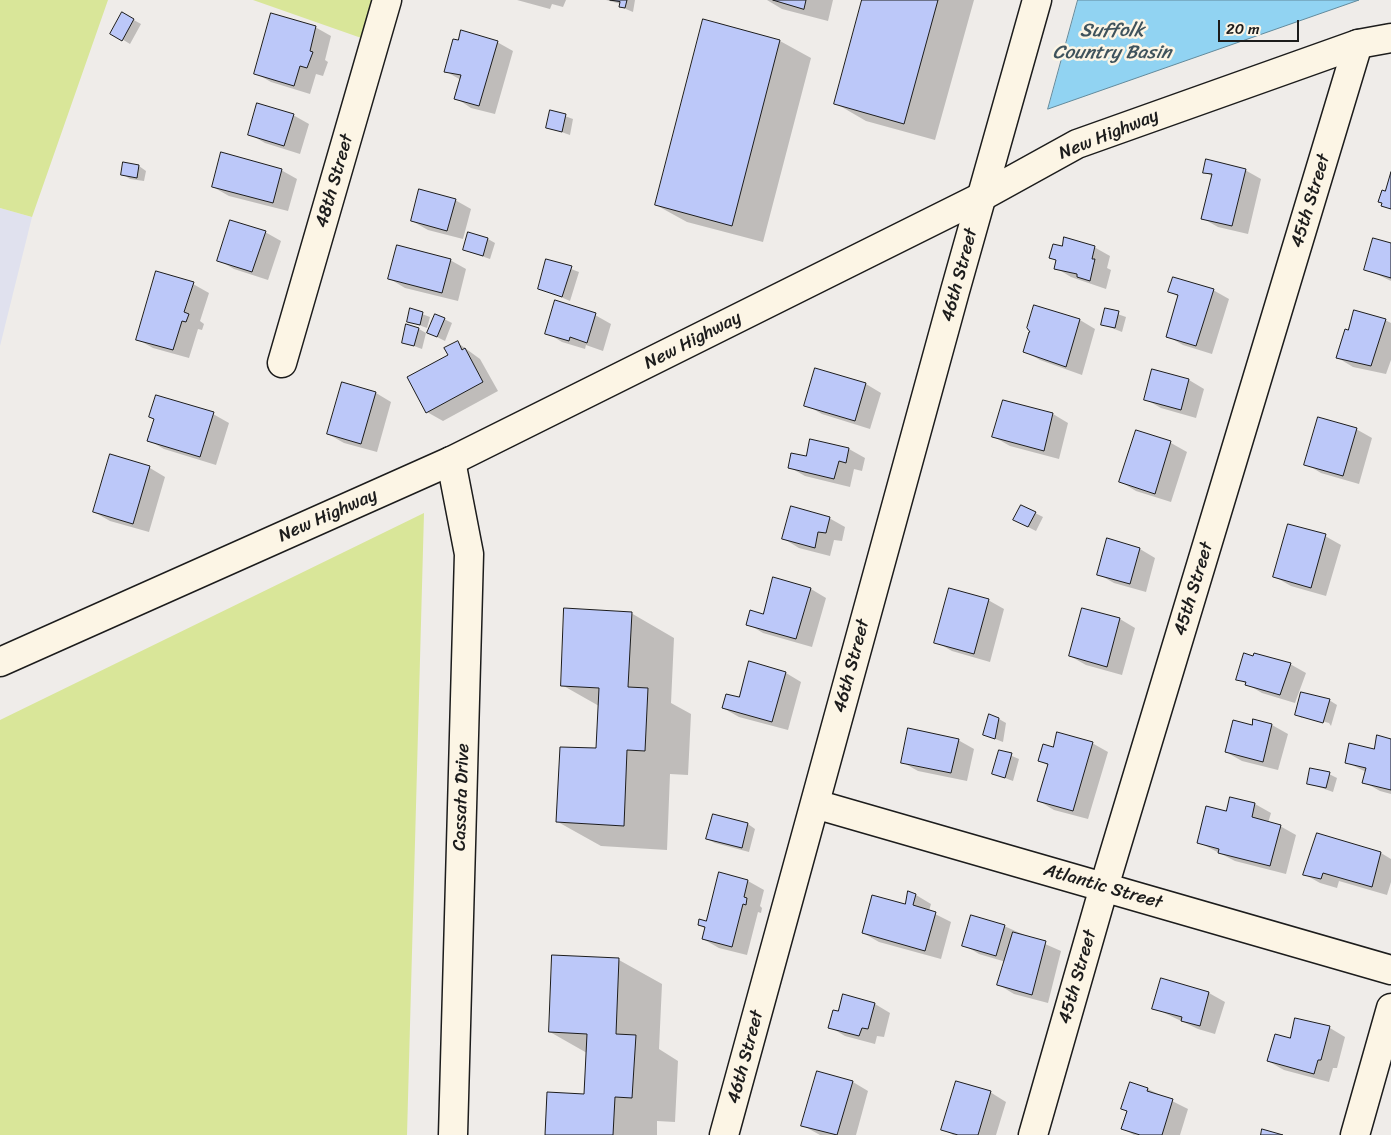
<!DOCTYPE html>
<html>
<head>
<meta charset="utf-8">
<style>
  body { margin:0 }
  #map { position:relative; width:1391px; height:1135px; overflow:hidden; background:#efece9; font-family:Sriracha,sans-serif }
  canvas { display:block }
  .scale { position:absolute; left:1218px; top:20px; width:81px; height:22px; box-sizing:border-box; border:2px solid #1c1c1c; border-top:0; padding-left:6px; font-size:15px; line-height:18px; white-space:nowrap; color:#1c1c1c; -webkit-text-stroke:4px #fcf5e5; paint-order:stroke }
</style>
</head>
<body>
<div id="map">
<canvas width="1391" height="1135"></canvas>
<div class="scale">20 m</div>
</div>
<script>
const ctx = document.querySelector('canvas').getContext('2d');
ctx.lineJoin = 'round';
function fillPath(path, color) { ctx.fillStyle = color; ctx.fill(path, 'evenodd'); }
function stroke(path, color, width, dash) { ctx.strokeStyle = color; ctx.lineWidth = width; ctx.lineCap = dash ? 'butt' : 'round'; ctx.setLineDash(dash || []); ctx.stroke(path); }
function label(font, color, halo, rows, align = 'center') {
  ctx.font = font + ' Sriracha,sans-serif'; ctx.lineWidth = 5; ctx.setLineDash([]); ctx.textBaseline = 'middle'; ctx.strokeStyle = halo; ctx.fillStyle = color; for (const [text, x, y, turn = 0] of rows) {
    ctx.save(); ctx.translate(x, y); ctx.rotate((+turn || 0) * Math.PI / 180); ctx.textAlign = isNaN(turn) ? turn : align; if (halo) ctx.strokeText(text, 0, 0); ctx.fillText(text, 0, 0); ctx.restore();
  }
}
fillPath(new Path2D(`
  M0 208 32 217 0 346Z`), '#e0e1ee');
fillPath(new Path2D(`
  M0 0H108L32 217 0 208Z
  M253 0H378L367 40Z
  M424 513 407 1135H0V720Z`), '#d9e699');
const water = new Path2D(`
  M1078 0H1359L1048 109Z`);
fillPath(water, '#91d3f2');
stroke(water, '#628a9c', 1);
fillPath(new Path2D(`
  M517 0H566L563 7 552 4 550 9Z
  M606 0H635L633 12 621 7V4Z
  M767 0H833L828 21 782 9Z
  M863 0H974L935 140 866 121 835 103Z
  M123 14 141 24 130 44 112 33Z
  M704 21 780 41 811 58 763 242 687 222 656 205Z
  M315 27 331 36 325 60 328 62 323 76 316 74 310 94 271 82 255 73Z
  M497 42 513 51 495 114 471 108 456 98 461 80 445 71Z
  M551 111 573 119 570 135 547 127Z
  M293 115 309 124 300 154 265 143 249 134Z
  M124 163 139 166 146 171 144 181 130 179 122 174Z
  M281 170 297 179 288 211 229 196 213 187Z
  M1245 170 1261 179 1248 234 1218 227 1202 218 1213 177 1205 172Z
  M455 200 471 209 463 239 428 230 412 221Z
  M265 232 281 241 268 280 234 269 218 260Z
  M488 239 495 243 490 259 464 250Z
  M1391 244V281L1366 269Z
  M1063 247H1094L1110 256 1107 268 1111 270 1106 289 1071 277 1056 268 1057 261 1051 258Z
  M450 260 466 269 458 301 405 288 390 279Z
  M547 260 579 272 570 301 540 288Z
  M193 284 209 293 200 321 204 324 202 330 198 329 189 358 153 348 137 339Z
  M1213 290 1229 299 1212 354 1183 345 1167 336 1179 297 1170 292Z
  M1034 307 1080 320 1095 329 1082 375 1040 360 1024 351 1031 329Z
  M411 310 430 317 427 328 408 321Z
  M1106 310 1126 317 1122 332 1102 324Z
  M595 315 611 324 603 351 586 345 585 349 562 342 547 333Z
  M444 319 452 323 445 341 429 333Z
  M1385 320 1391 323V360L1386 374 1353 367 1338 358 1349 331Z
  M419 329 426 333 422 349 403 342Z
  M458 343 480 359 498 391 443 421 427 412 449 356Z
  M1153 370 1189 380 1204 389 1196 418 1161 408 1145 399Z
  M342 384 376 393 391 402 377 452 344 443 328 434Z
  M866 384 881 393 870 429 822 414 806 405Z
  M1003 401 1053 414 1068 423 1059 459 1010 446 994 437Z
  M213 414 229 423 216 465 164 449 148 440Z
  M1356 429 1372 438 1359 484 1321 473 1306 464Z
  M1136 432 1171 443 1187 452 1171 502 1136 491 1121 482Z
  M811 440 849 449 865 458 862 471 854 469 850 487 805 476 789 467 807 457Z
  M111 456 150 468 165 477 149 532 110 521 94 512Z
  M1035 513 1043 517 1036 531 1022 524Z
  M829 518 845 527 842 541 834 540 830 556 799 548 784 539Z
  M1325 536 1341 545 1326 596 1291 586 1275 577Z
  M1108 540 1140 549 1155 558 1146 592 1114 583 1098 574Z
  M774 578 811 589 826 598 812 647 763 633 748 624 763 615Z
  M988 600 1004 609 990 662 952 651 936 642Z
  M631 613 674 638 671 703 691 714 688 775 670 774 667 850 601 846 558 822 597 750 599 706 562 685Z
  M1120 619 1135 628 1122 675 1086 665 1070 656Z
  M1290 664 1306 673 1295 703 1262 693 1238 679Z
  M786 673 801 682 788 730 739 717 723 708Z
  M1329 700 1337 705 1331 726 1329 723 1302 716V718L1296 714Z
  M999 719 1006 723 1003 742 985 735Z
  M1254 720 1272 725 1288 734 1278 770 1242 761 1226 752 1253 726Z
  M958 740 974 749 967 781 918 771 902 762Z
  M1391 740V794L1380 791 1364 782 1366 772 1346 762 1375 750Z
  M1092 743 1108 752 1088 819 1054 810 1039 801 1049 766 1040 761 1054 748Z
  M1000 751 1019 759 1013 781 994 774Z
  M1329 774 1337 778 1333 792 1308 783Z
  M1231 798 1255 804 1271 813 1268 823 1280 826 1296 835 1286 874 1235 861 1198 842 1227 813Z
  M714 815 748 824 755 829 749 852 715 843 707 839Z
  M1317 834 1381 853 1391 859V882L1387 895 1339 881 1337 888 1320 883 1304 874Z
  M719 874 748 881 764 890 760 906 762 908 761 913 758 912 747 955 719 948 703 939 706 929 699 925 707 922Z
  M916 895 931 904 929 911 951 922 941 959 879 942 863 933 906 905Z
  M1004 926 1061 951 1048 1003 1014 994 999 985 1006 962 979 954 964 945Z
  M554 957 619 960 662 984 659 1049 678 1061 675 1122 657 1121V1135H547L585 1096 587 1053 550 1032Z
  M1162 979 1209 993 1225 1002 1215 1034 1198 1029 1154 1008Z
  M875 1004 890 1013 884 1037 877 1036 875 1044 845 1036 830 1027 839 1013Z
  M1296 1019 1330 1028 1345 1037 1337 1068H1333L1329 1082 1284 1070 1268 1061 1291 1039Z
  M818 1072 853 1082 868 1091 856 1135H820L802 1125Z
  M1148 1089 1188 1109 1180 1135H1134L1123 1129Z
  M990 1092 1006 1102 996 1135H953L943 1129Z`), '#0003');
const building = new Path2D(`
  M610 0H627L625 8 619 7 620 2Z
  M773 0H806L804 9Z
  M862 0H938L904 124 834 104Z
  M122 12 134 19 122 41 110 34Z
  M271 13 316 26 310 51 313 52 307 68 300 66 294 86 254 74Z
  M703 19 780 40 732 226 655 205Z
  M461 30 498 41 479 106 454 99 461 75 444 72 453 39 458 40Z
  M257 103 294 114 284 146 248 135Z
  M550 110 566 114 562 132 546 128Z
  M221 152 282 169 273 203 212 187Z
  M1206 159 1246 169 1232 226 1201 219 1212 174 1203 173Z
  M123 162 139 165 137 178 121 175Z
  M1391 172V209L1381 206 1382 203 1378 202 1382 190 1385 191Z
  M419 189 456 199 447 231 411 221Z
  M230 220 266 231 252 272 217 261Z
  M468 232 488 238 483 256 463 250Z
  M1064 237 1095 246 1092 259H1095L1090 281 1077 277V274L1054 269 1056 260 1049 258 1053 244 1062 246Z
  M1373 238 1391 243V278L1364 270Z
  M397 245 451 259 442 293 388 279Z
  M546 259 572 266 562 297 538 289Z
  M156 271 194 282 184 312 189 314 186 322 182 321 173 350 136 340Z
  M1173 277 1214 289 1196 346 1166 337 1178 295 1168 292Z
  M555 300 596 313 587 343 570 337 569 341 545 334Z
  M1034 305 1080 319 1066 367 1023 352 1029 332H1030L1027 328Z
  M410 308 423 312 420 325 407 322Z
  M1105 308 1119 311 1115 328 1101 325Z
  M1354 310 1386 319 1371 366 1336 358 1345 329 1348 330Z
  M435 314 445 318 437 337 427 333Z
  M406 324 419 328 414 346 402 343Z
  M458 341 462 350 465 348 483 382 426 413 407 377 448 355 444 348Z
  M815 368 866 383 855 421 804 406Z
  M1152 369 1189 379 1181 410 1144 400Z
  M342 382 376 392 361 444 327 434Z
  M156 395 214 412 200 457 147 441 154 419 149 417Z
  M1003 400 1053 413 1044 451 992 437Z
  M1318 417 1357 428 1343 476 1304 465Z
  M1136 430 1171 441 1155 494 1119 482Z
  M810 439 849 448 846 463 839 461 834 479 788 468 791 453 806 456Z
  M110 454 150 466 133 524 93 512Z
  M1021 505 1036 512 1028 527 1013 520Z
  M791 506 830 517 826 533 818 532 815 548 782 539Z
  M1288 524 1326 534 1311 588 1273 577Z
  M1107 538 1140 548 1130 584 1097 575Z
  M773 577 811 588 796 639 746 625 750 610 763 614Z
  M949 588 989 599 974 654 934 643Z
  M564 608 632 612 628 687 648 688 645 751 627 750 624 826 556 822 560 747 596 748 599 688 561 686Z
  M1082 608 1120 618 1107 667 1069 656Z
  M1244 653 1253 656 1254 653 1291 663 1280 695 1245 685 1246 682 1236 680Z
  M749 661 786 672 772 722 722 708 726 694 739 697Z
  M1301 692 1330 699 1323 723 1295 715Z
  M989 714 999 718 995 739 983 735Z
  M1253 719 1272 724 1263 762 1225 752 1233 720 1252 725Z
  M908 728 959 739 951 773 901 763Z
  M1057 732 1093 742 1073 811 1037 801 1048 764 1038 761 1043 744 1053 747Z
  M1377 735 1391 739V790L1362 783 1366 768 1345 763 1349 743 1374 749Z
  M999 750 1012 753 1005 778 992 774Z
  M1310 768 1330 772 1326 788 1307 784Z
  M1230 797 1255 803 1252 817 1281 825 1270 866 1218 853 1219 849 1197 843 1206 806 1226 811Z
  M713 814 748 823 742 848 706 839Z
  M1317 833 1381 852 1372 887 1323 873 1321 879 1303 875Z
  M719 872 748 880 744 897 747 898 746 905 743 904 732 947 702 939 705 927 698 925 699 919 706 921Z
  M908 891 916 894 913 905 936 912 925 951 862 933 872 895 905 904Z
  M971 915 1005 925 996 956 962 946Z
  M1013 932 1046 941 1032 995 997 985Z
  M552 955 619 958 616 1034 636 1035 632 1098 615 1097 613 1135H545L547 1092 584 1094 587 1034 549 1032Z
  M1161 978 1209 992 1200 1026 1181 1021 1182 1017 1152 1009Z
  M843 994 875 1003 868 1029 862 1028 859 1036 828 1028 833 1010 838 1011Z
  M1295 1018 1330 1026 1321 1060H1318L1314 1074 1267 1061 1275 1034 1290 1038Z
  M817 1071 853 1081 837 1135 801 1126Z
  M956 1081 991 1091 978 1135H958L941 1130Z
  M1130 1082 1148 1088 1147 1091 1173 1099 1162 1135H1140L1121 1129 1127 1111 1121 1109Z
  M1262 1129 1283 1135H1261Z`);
fillPath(building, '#bcc8f9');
stroke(building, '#1c1c1c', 1);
const minor = new Path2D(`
  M282 363 387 0
  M451 461 469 554 453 1135
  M815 804 1391 970
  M724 1135 955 291 1037 0
  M1033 1135 1104 887 1358 44
  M1355 1135 1391 1008`);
const major = new Path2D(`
  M0 662 451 461 981 197 1077 144 1358 44 1391 38`);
stroke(minor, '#1c1c1c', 31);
stroke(major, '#1c1c1c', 31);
stroke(minor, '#fcf5e5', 28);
stroke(major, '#fcf5e5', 28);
label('18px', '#1c1c1c', '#fcf5e5', [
  ["New Highway",1109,135,-22],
  ["48th Street",335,181,-74],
  ["45th Street",1311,201,-73],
  ["46th Street",960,275,-75],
  ["New Highway",693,341,-27],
  ["New Highway",328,516,-24],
  ["45th Street",1194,589,-73],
  ["46th Street",852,666,-75],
  ["Cassata Drive",462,797,-88],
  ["Atlantic Street",1103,887,16],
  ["45th Street",1078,977,-74],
  ["46th Street",746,1057,-75]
]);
label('italic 19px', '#3f535c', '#fcf5e5', [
  ["Suffolk",1112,31],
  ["Country Basin",1112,53]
]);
</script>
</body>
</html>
